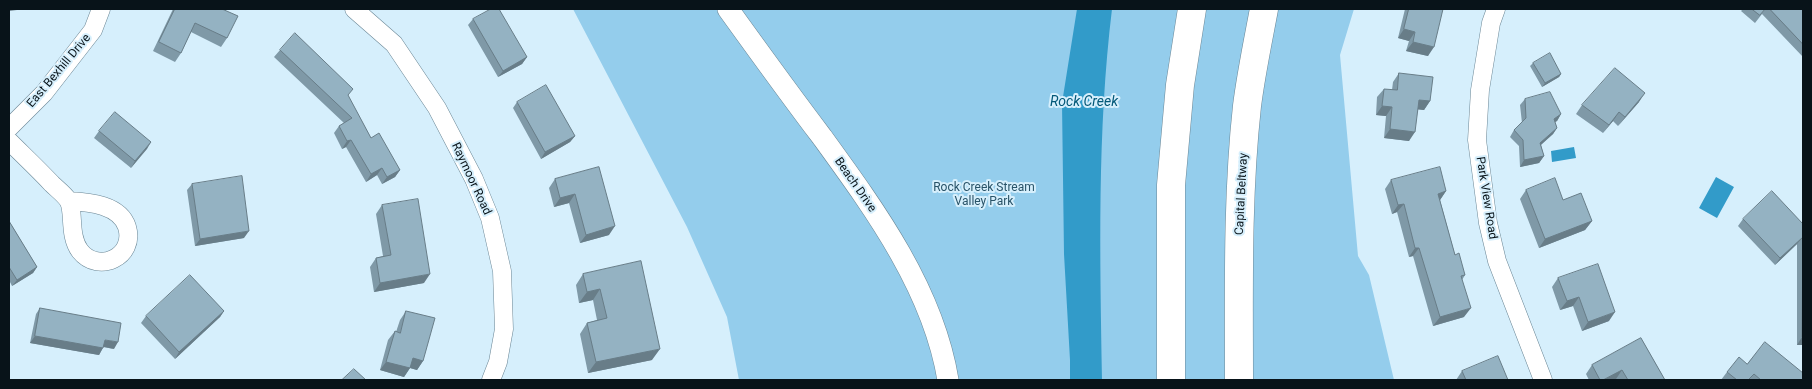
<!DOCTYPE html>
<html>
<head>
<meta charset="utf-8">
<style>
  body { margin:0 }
  #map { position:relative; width:1812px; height:389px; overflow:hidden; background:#d6effc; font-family:Roboto,sans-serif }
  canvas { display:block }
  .frame { position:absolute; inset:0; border:10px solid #081319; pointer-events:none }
</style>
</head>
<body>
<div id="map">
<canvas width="1812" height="389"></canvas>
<div class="frame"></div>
</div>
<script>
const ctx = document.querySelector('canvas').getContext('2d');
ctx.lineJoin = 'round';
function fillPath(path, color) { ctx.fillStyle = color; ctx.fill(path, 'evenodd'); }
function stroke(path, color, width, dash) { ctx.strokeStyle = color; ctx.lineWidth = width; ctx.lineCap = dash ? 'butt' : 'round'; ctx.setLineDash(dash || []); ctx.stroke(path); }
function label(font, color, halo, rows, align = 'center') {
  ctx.font = font + ' Roboto,sans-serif'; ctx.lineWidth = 4; ctx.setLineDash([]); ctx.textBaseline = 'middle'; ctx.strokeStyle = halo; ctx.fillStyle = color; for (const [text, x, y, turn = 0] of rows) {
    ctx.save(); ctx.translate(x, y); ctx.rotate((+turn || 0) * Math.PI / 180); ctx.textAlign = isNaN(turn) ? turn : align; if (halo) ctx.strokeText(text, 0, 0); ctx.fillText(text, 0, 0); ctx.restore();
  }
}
fillPath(new Path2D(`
  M573 9H1354L1340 55 1358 256 1369 275 1394 380H739L727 317 687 227Z`), '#94cdec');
fillPath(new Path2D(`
  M1077 9H1112C1097 132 1100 256 1102 380H1070V360L1064 254 1062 103Z
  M1574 147 1576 158 1552 162 1551 151Z
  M1716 177 1734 187 1717 218 1699 208Z`), '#329bc9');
const minor = new Path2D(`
  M354 9 394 44 437 108 474 179 490 218 502 271 504 329 498 362 491 380
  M1496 9 1491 23 1480 90 1477 140 1488 223 1497 261 1543 380
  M9 128 44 93 93 30 101 9
  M9 141C23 155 38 169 52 184 57 189 64 194 68 200 75 210 68 235 80 251 98 274 136 257 127 227 120 205 90 202 69 201`);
const tertiary = new Path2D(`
  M728 9C759 52 790 95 822 137 875 210 933 289 948 380`);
const motorway = new Path2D(`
  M1171 380V185L1180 85 1192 9
  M1239 380C1239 289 1237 197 1247 106 1251 74 1258 41 1264 9`);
stroke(minor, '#6a8695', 19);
stroke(tertiary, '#6a8695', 22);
stroke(motorway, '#6a8695', 29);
stroke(minor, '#fff', 18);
stroke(tertiary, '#fff', 21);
stroke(motorway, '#fff', 28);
fillPath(new Path2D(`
  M173 9H222L227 38 221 47 191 32 181 53 175 62 153 51Z
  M1405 9H1443L1428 56 1406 51 1409 41 1398 38Z
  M1743 9H1803V57L1762 14 1755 23 1741 11Z
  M473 19 527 57 522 64 498 77 468 25Z
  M280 50 348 96 371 138 400 170 395 177 382 184 377 175 366 182 346 147 342 149 334 133 339 126 344 123 274 57Z
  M1533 63 1561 74 1559 77 1542 87 1530 66Z
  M1399 73 1430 101 1424 110 1418 109 1409 141 1384 138 1386 116 1376 115 1377 97 1384 89 1392 90 1393 82Z
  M1525 99 1561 114 1557 121 1555 122 1557 128 1553 134 1541 145 1544 156 1539 163 1520 167 1519 146 1510 137 1514 130 1522 123 1520 105Z
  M517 102 575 136 570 142 541 159 513 108Z
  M1639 102 1618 126 1613 121 1603 133 1576 114 1582 105Z
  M99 131 151 142 131 168 94 138Z
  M599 167 609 235 580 243 569 203 554 207 549 188 555 179Z
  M1391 180 1446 191 1440 200 1455 255 1465 275 1462 280 1464 317 1433 326 1413 256 1409 257 1397 212 1392 214 1385 189Z
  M192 184 244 238 195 246 187 190Z
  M1526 190 1563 200 1592 221 1585 230 1539 248 1520 199Z
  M382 205 424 283 374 292 370 267 376 258 383 256 376 214Z
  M1743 219 1803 224V345H1797V244L1775 265 1738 226Z
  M9 221 37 267 33 273 12 286 9 280Z
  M641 261 652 360 588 373 580 334 587 323 597 320 593 300 579 303 576 285 583 274Z
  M1558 278 1609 321 1582 331 1573 306 1560 310 1552 287Z
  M40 308 114 349 103 347 99 355 30 343 36 314Z
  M224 311 220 317 175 359 141 323 146 316Z
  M406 311 423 361 417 370 410 368 404 377 380 370 388 340 395 331 396 332 400 320Z
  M1641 338 1665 380H1616V379L1613 380H1589L1586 374 1592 365Z
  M1747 364 1803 380H1721L1727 372Z
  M1462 371 1508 380H1456Z`), '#7f99a7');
fillPath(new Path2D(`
  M9 9H18L17 10 9 11Z
  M1404 29 1415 32 1409 41 1398 38Z
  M1413 42 1434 47 1428 56 1406 51Z
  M527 57 522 64 498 77 503 71Z
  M1561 74 1559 77 1542 87 1545 83Z
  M1645 93 1639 102 1618 126 1625 117Z
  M1419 100 1430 101 1424 110 1413 109Z
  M1382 106 1392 107 1386 116 1376 115Z
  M1619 112 1613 121 1603 133 1609 125Z
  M1561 114 1557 121 1549 125 1554 119Z
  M1557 128 1553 134 1536 149 1540 143Z
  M1390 129 1415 132 1409 141 1384 138Z
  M575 136 570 142 541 159 545 152Z
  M351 140 346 147 342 149 347 141Z
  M151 142 147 149 131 168 135 161Z
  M1544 156 1539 163 1520 167 1524 160Z
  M382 168 377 175 366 182 371 174Z
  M400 170 395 177 382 184 387 177Z
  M1446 191 1440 200 1432 203 1438 194Z
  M575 194 569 203 554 207 560 198Z
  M1404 204 1397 212 1392 214 1398 205Z
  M1592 221 1585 230 1539 248 1545 239Z
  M615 226 609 235 580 243 586 235Z
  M249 231 244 238 195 246 200 239Z
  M1803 237 1797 244 1775 265 1780 258Z
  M1415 248H1419L1413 256 1409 257Z
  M37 267 33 273 12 286 17 280Z
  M430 274 424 283 374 292 380 283Z
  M600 289 593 300 579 303 587 292Z
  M1579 297 1573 306 1560 310 1567 301Z
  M1471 308 1464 317 1433 326 1440 317Z
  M224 311 220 317 175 359 179 352Z
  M1615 312 1609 321 1582 331 1588 322Z
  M35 336 103 348 99 355 30 343Z
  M1802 337H1803V345H1797Z
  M105 340 118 342 114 349 100 346Z
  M660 349 652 360 588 373 596 362Z
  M413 358 423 361 417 370 410 368 404 377 380 370 386 362Z
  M1622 370 1616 379 1613 380H1603Z`), '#687d88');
const building = new Path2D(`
  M175 9H222L238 16 227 38 195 23 181 53 159 42Z
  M491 9H499L527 57 503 71 473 19Z
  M1409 9H1443L1434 47 1413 42 1415 32 1404 29Z
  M1752 9H1765L1760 15Z
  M1770 9H1803V44Z
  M295 33 353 89 348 95 371 138 379 133 400 170 387 177 382 168 371 174 351 140 347 141 339 126 352 118 280 50Z
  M1550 53 1561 74 1545 83 1533 63Z
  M1615 68 1645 93 1625 117 1619 112 1609 125 1582 105Z
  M1399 73 1433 77 1430 101 1419 100 1415 132 1390 129 1392 107 1382 106 1384 89 1397 90Z
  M546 85 575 136 545 152 517 102Z
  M1550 92 1561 114 1554 119 1557 128 1540 143 1544 156 1524 160 1523 140 1514 130 1526 118 1525 99Z
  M115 112 151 142 135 161 99 131Z
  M599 167 615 226 586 235 575 194 560 198 555 179Z
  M1440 167 1446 191 1438 194 1455 255 1459 253 1465 275 1461 276 1471 308 1440 317 1419 248H1415L1404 204 1398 205 1391 180Z
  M242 176 249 231 200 239 192 184Z
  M1555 178 1563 200 1581 193 1592 221 1545 239 1526 190Z
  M1772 191 1803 224V337H1802L1803 237 1780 258 1743 219Z
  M418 199 430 274 380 283 376 258 391 255 382 205Z
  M9 221 37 267 17 280 9 267Z
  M641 261 660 349 596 362 587 323 607 318 600 289 587 292 583 274Z
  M1598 264 1615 312 1588 322 1579 297 1567 301 1558 278Z
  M190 275 224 311 179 352 146 316Z
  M40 308 121 323 118 342 105 340 103 348 35 336Z
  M406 311 435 318 423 361 413 358 410 368 386 362 395 331 400 333Z
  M1641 338 1665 380H1628L1622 370 1603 380H1600L1592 365Z
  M1765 342 1803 373V380H1761L1754 374 1748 380H1737L1727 372 1739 357 1747 364Z
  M1498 356 1508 380H1466L1462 371Z
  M354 369 366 380H342Z`);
fillPath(building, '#94b2c2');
stroke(building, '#687d88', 1);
label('12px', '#081319', '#d6effc', [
  ["East Bexhill Drive",59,71,-50],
  ["Raymoor Road",471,179,65],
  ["Beach Drive",855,185,55],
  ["Capital Beltway",1242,194,-87],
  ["Park View Road",1486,198,81]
]);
label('12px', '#295368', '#d6effc', [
  ["Rock Creek Stream",984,188],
  ["Valley Park",984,202]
]);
label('italic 14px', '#035878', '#d6effc', [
  ["Rock Creek",1084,102]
]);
</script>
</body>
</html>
